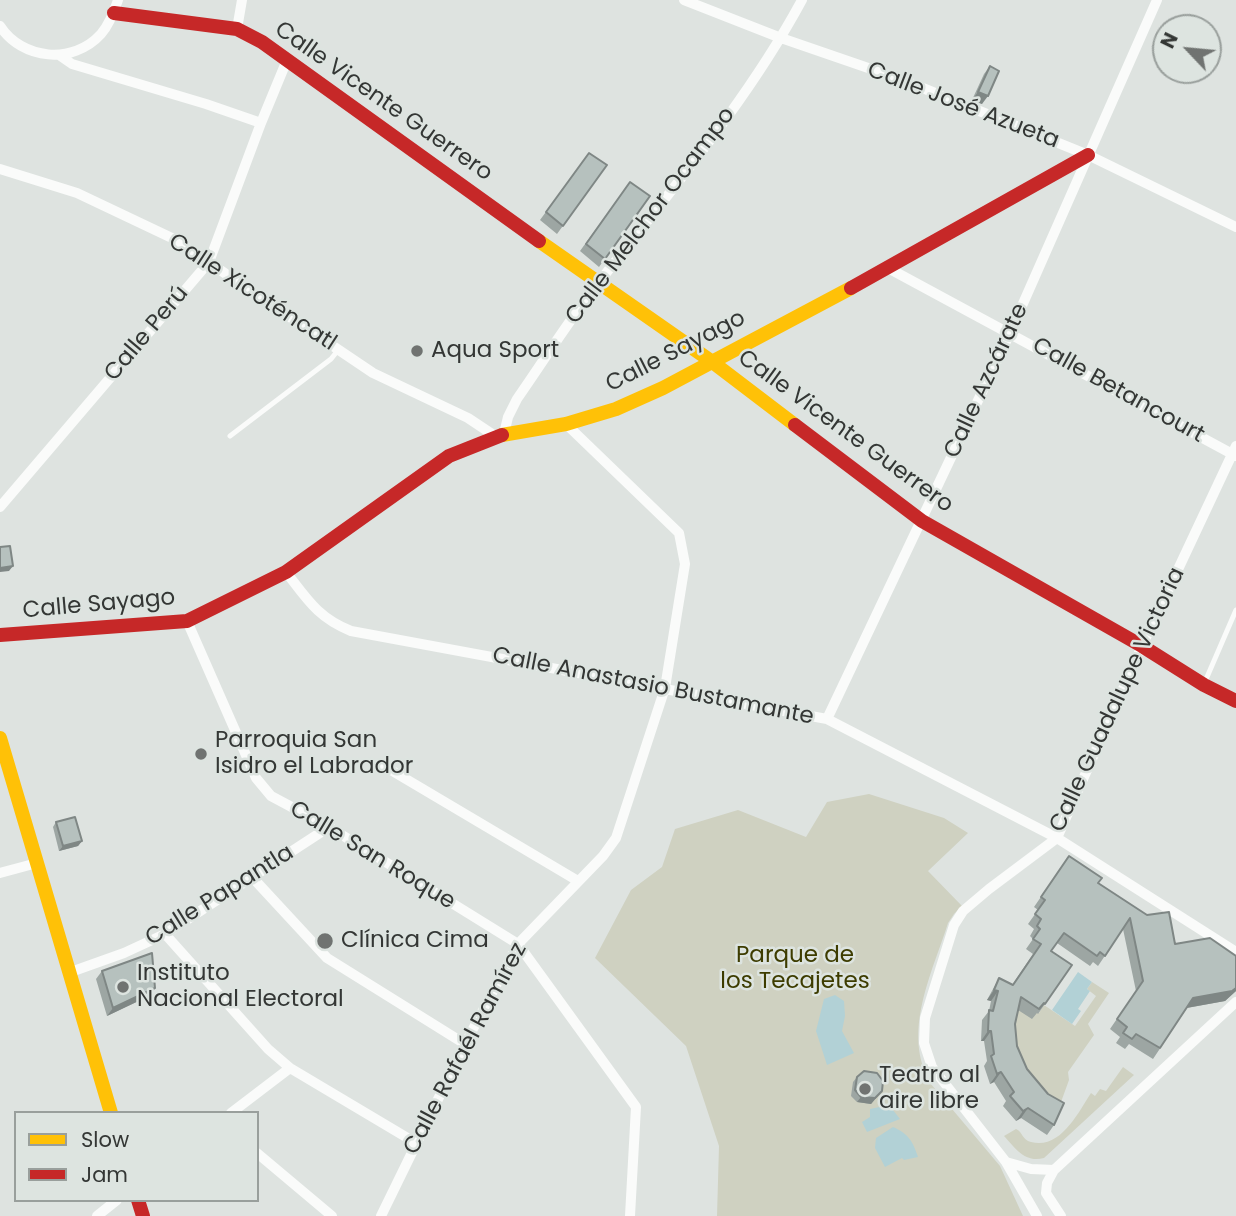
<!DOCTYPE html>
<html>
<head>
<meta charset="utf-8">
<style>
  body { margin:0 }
  #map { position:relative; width:1236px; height:1216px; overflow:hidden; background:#dee3e0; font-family:Poppins,sans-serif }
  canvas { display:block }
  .legend { position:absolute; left:14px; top:1111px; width:245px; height:91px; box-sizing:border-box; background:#dde4e0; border:2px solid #999f9c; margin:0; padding:9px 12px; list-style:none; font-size:21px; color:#343735 }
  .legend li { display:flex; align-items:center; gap:14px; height:35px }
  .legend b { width:35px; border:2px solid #999f9c }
  .north { position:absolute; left:1152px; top:14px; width:70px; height:70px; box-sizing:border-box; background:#dde4e0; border:2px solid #999f9c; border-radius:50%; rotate:296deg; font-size:19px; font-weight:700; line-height:28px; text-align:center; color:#343735 }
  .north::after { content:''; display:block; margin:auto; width:24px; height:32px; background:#707371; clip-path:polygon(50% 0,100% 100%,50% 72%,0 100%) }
</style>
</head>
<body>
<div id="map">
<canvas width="1236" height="1216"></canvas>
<ul class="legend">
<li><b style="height:9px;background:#ffc107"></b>Slow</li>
<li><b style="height:9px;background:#c62828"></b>Jam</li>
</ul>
<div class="north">N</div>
</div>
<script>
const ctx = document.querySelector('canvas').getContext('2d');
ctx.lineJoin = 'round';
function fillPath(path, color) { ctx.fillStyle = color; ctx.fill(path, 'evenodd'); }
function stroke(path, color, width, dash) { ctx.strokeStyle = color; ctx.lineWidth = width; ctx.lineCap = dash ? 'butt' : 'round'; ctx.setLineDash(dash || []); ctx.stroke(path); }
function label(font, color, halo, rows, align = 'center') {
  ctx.font = font + ' Poppins,sans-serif'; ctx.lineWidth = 5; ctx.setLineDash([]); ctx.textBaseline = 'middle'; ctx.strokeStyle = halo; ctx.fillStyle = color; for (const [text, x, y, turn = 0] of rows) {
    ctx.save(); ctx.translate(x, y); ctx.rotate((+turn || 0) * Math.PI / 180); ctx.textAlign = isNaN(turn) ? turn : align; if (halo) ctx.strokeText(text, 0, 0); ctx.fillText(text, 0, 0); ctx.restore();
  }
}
fillPath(new Path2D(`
  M869 794 944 818 968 833 928 871 962 906 954 914 948 923C932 974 901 1033 931 1084L1000 1166 1023 1216H717L719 1146 686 1046 595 958 631 890 662 867 675 829 738 810 806 837 827 802Z
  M1092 982 1109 993 1088 1024 1094 1035 1068 1072 1069 1080 1057 1113 1014 1067 1015 1008 1039 1013 1044 1005 1075 1026 1096 996 1087 989Z
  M1123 1067 1134 1075 1044 1158C1025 1163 1016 1149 1004 1136L1016 1129C1023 1132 1022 1140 1031 1142 1060 1150 1078 1113 1091 1093L1095 1096 1100 1089 1106 1091Z`), '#cfd1c1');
fillPath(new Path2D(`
  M1078 972 1092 982 1087 989 1090 991 1078 1009 1081 1011 1072 1024 1052 1010Z
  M835 995 844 1001 845 1016 842 1031 854 1053 827 1065 816 1031 824 999Z
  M889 1105 900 1119 867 1132 862 1122 870 1117V1109Z
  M893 1127C909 1134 913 1142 918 1157L904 1160 902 1158 885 1167 875 1148 876 1138Z`), '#b2d1d6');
stroke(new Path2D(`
  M230 436 331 359 339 349
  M1204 684 1236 610`), '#fafbfa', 5);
stroke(new Path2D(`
  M684 0 781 38 903 80 1088 155 1236 227
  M0 26C22 60 73 65 101 34 109 25 114 12 118 0
  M237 29 242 0
  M59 55 72 64 206 104 261 123
  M0 169 77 193 174 239 373 373 468 418 495 436
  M888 268 1236 456
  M504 434 508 417 517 399C545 359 570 318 600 281 671 190 747 102 802 0
  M0 507 209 262 261 123 287 60
  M286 572C307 599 318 618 351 631L827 719 1057 838 1236 952
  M187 621 256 778 271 796 329 827 518 944 636 1107 630 1216
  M827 719 1010 333 1157 0
  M384 766 578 881
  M0 873 37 863
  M252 877 327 958 465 1044
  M165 934 268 1049 290 1068 416 1143
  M68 973 124 953 165 934 329 827
  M231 1113 290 1068
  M257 1153 332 1216
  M1006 1162 1031 1169 1054 1170
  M1046 1193 1047 1183 1054 1170 1236 1002
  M1046 1193 1061 1216
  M97 1216 117 1200
  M381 1216 465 1044 518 944 603 856 616 838 665 688 685 564 679 533 566 424
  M1037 1216 1006 1162 932 1067 924 1043 925 1018 954 925 963 911 989 889 1057 838 1142 646 1236 446`), '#fafbfa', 10);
stroke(new Path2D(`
  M539 241 711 361 795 425
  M502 435 566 424 616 409 663 388 851 288
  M0 738 111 1113`), '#ffc107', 14);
stroke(new Path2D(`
  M114 13 237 29 262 42 539 241
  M851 288 1088 155
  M795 425 922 521 1142 646 1204 685 1236 701
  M0 635 187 621 286 572 449 456 502 435
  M138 1200 143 1216`), '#c62828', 14);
fillPath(new Path2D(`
  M990 66 982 104 972 100 984 74Z
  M589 153 607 165 557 234 540 220Z
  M630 182 650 196 599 267 580 251Z
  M56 822 82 841 78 846 59 851 53 827Z
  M1069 856 1098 883 1175 944 1236 956V991L1225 1001 1187 1008 1153 1059 1129 1044 1125 1049 1116 1043 1120 1037 1110 1029 1136 991 1123 929 1098 966 1093 962 1090 966 1057 943 1051 951 1072 965 1038 1014 1037 1013 1032 1019 1018 1010 1015 1024 1017 1046 1027 1069 1054 1125 1047 1135 1021 1118 1016 1121 1003 1106 1006 1101 994 1082 990 1084 984 1066 987 1061 984 1041H981L982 1020 989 1011 991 1001 987 1000 999 978 1012 985 1033 954 1026 949 1033 939 1030 936 1034 929 1028 924 1038 910 1034 907Z
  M102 971 149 996 107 1016 96 979Z
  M857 1077 882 1091 871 1104 857 1102 851 1096 853 1082Z`), '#9da6a3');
fillPath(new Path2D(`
  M978 92 988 96 982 104 972 100Z
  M13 566 9 571 0 572V568Z
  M82 841 78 846 59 851 63 846Z
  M155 988 149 996 107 1016 113 1008Z
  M1236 988V991L1225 1001 1186 1008 1193 998Z
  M994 990 998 991 991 1001 987 1000Z
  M988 1031H991L984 1041H981Z
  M1001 1072 994 1082 990 1084 997 1074Z
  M882 1091 871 1104 857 1102 861 1097Z
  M1028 1108 1021 1118 1016 1121 1023 1111Z`), '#7f8785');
const building = new Path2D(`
  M990 66 999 71 988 96 978 92Z
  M589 153 607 165 563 226 546 212Z
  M630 182 650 196 605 259 586 244Z
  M10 546 13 566 0 568V547Z
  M75 817 82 841 63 846 56 822Z
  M1069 856 1102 878 1098 883 1147 915 1169 912 1175 944 1210 938 1236 956V988L1232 991 1193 998 1160 1048 1136 1034 1132 1039 1123 1033 1127 1027 1117 1019 1143 981 1130 918 1105 956 1100 952 1097 956 1064 933 1051 951 1072 965 1045 1004 1044 1003 1039 1009 1021 997 1015 1024 1017 1046 1027 1069 1048 1094 1064 1103 1054 1125 1028 1108 1023 1111 1010 1096 1014 1092 1001 1072 997 1074 991 1056 994 1054 991 1031H988L989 1010 993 1011 998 991 994 990 999 978 1013 985 1041 944 1033 939 1040 929 1037 926 1041 919 1035 914 1045 900 1041 897Z
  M152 953 155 988 113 1008 102 971Z
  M864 1071 877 1073 883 1081 882 1091 875 1098 861 1097 855 1090 857 1077Z`);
fillPath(building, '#b6c1be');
stroke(building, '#7f8785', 2);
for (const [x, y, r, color] of [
  [417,351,7,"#707371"],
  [201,754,7,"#707371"],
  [325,941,9,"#707371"],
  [123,987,7,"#707371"],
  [865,1089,7,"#707371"]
]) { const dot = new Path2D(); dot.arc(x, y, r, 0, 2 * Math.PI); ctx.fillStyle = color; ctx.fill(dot); stroke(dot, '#dde4e0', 2.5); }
label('23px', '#343735', '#dde4e0', [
  ["Calle Vicente Guerrero",383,102,35],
  ["Calle José Azueta",963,106,21],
  ["Calle Melchor Ocampo",651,216,-53],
  ["Calle Xicoténcatl",252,293,33],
  ["Calle Perú",147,334,-50],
  ["Calle Sayago",676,352,-27],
  ["Calle Azcárate",987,381,-65],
  ["Calle Betancourt",1118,391,29],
  ["Calle Vicente Guerrero",845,432,36],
  ["Calle Sayago",99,605,-5],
  ["Calle Anastasio Bustamante",653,687,11],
  ["Calle Guadalupe Victoria",1118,700,-65],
  ["Calle San Roque",372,856,31],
  ["Calle Papantla",220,896,-32],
  ["Calle Rafaél Ramírez",466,1049,-62]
]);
label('23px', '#343735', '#dde4e0', [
  ["Aqua Sport",431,351],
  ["Parroquia San",215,741],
  ["Isidro el Labrador",215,767],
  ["Clínica Cima",341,941],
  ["Instituto",137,974],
  ["Nacional Electoral",137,1000],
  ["Teatro al",879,1076],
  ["aire libre",879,1102]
], 'left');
label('23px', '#3d3c00', '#dde4e0', [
  ["Parque de",795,956],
  ["los Tecajetes",795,982]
]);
</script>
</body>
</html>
